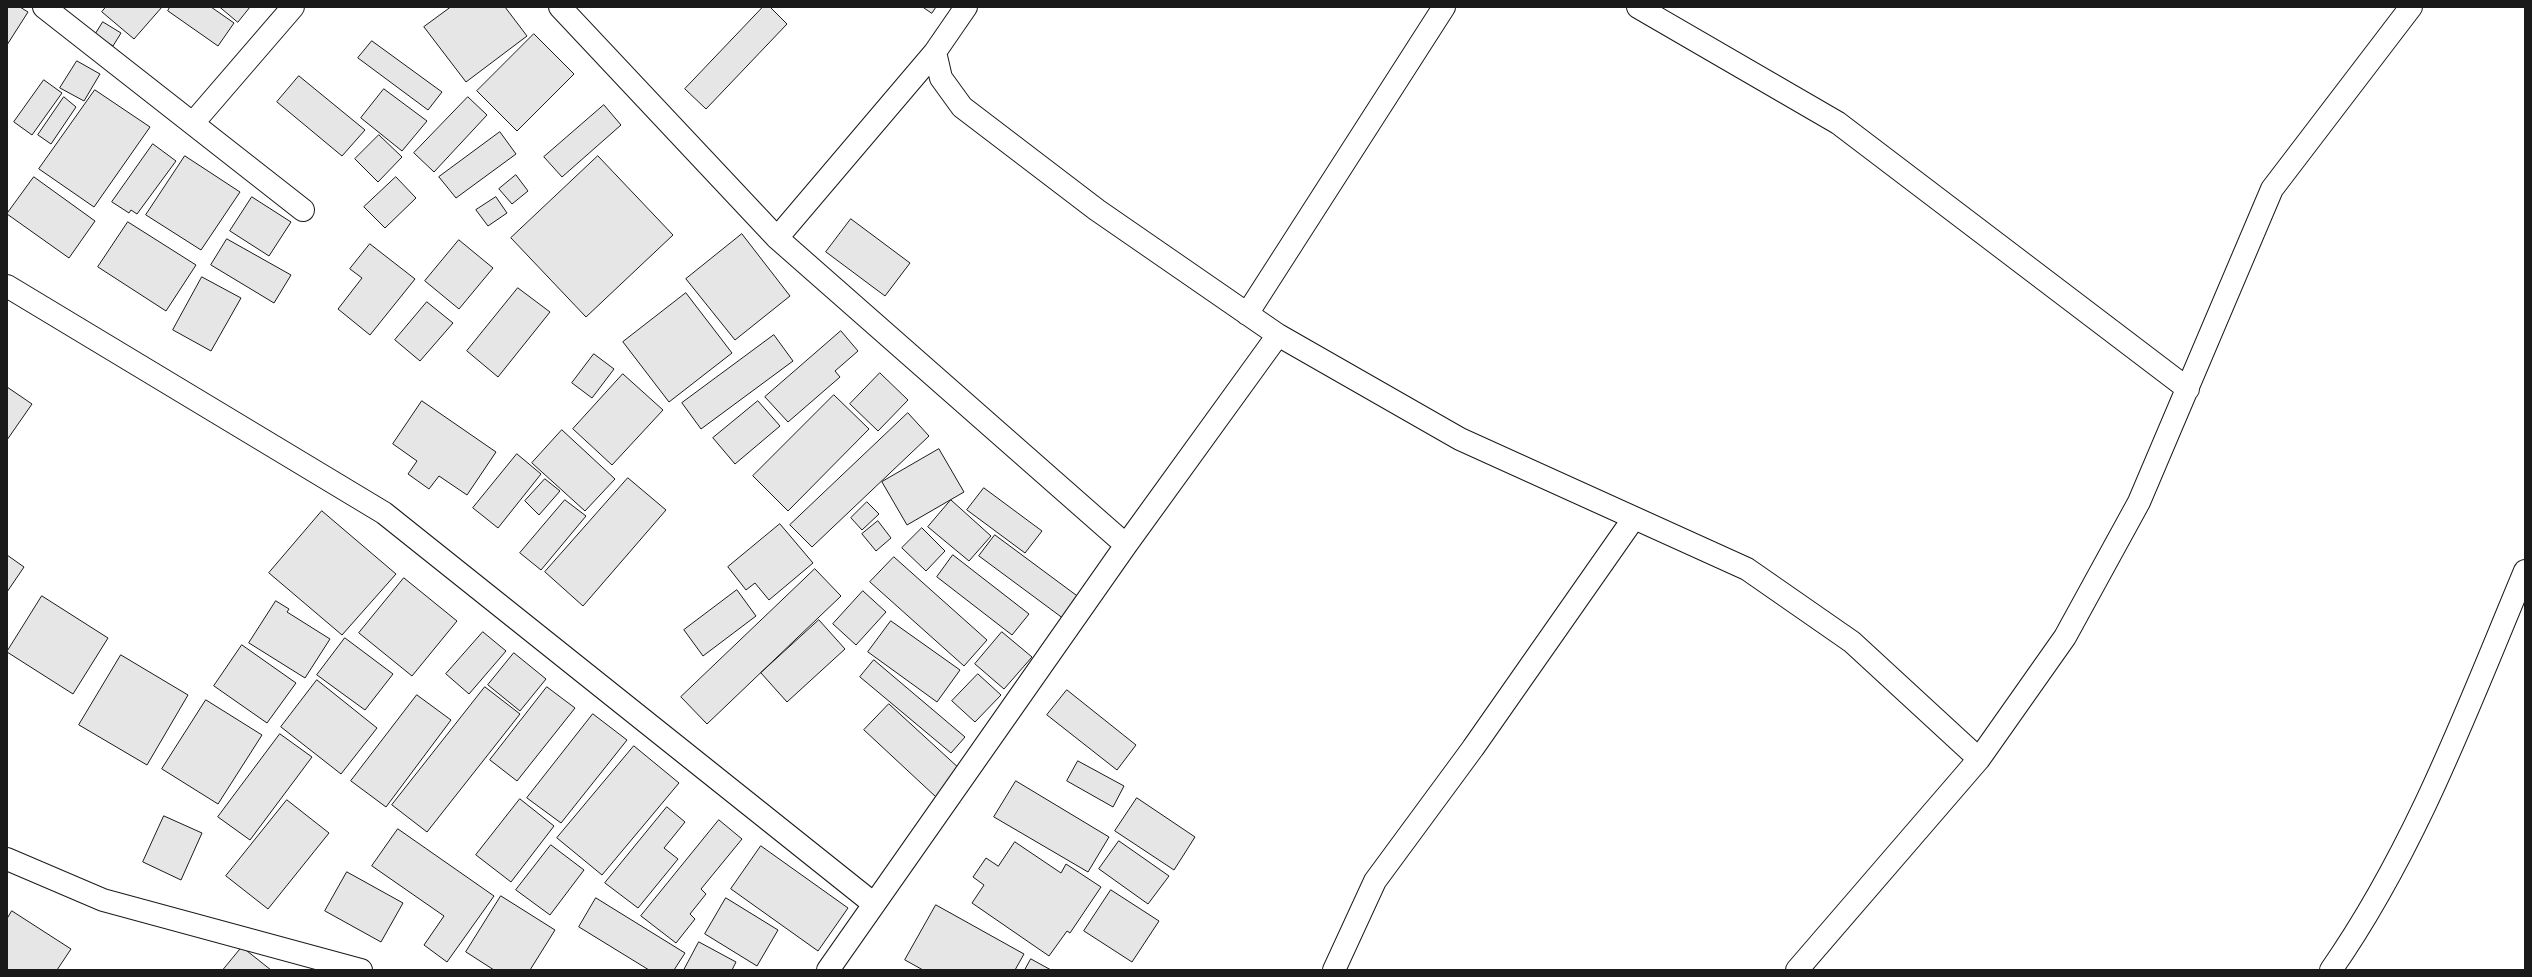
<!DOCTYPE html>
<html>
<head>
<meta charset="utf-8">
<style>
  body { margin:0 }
  #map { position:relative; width:2532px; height:977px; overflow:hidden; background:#fff; font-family:"Varela Round",sans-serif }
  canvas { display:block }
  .frame { position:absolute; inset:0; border:8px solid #1a1a1a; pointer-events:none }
</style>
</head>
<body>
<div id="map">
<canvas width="2532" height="977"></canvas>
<div class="frame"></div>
</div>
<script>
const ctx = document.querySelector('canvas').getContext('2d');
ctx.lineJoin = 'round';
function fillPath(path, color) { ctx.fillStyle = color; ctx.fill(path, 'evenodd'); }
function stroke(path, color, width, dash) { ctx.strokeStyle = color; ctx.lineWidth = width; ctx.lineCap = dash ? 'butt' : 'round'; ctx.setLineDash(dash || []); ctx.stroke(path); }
const building = new Path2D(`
  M7 7H20L28 12 7 45Z
  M106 7H162L134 39 102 12Z
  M170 7H211L234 23 218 46 168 11Z
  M220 7H250L238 22Z
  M451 7H505L527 36 466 82 424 27Z
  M763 7H770L787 24 706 109 685 89Z
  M923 7H936L932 13Z
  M103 22 121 33 113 46 95 35Z
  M534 34 574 74 517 131 477 91Z
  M372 41 442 92 428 110 358 58Z
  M77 61 100 74 84 101 60 88Z
  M299 76 365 130 342 156 277 102Z
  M44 80 62 93 32 135 14 122Z
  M384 89 427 121 402 151 361 118Z
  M95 90 150 127 94 207 39 169Z
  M64 97 76 107 51 144 38 135Z
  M468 97 487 115 434 172 414 153Z
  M604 105 621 125 562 177 544 157Z
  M500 132 516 154 456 198 439 177Z
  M379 135 402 157 378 182 355 159Z
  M153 144 176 161 137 214 131 210 129 213 112 202Z
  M185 156 240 192 201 250 146 215Z
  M598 156 673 235 586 317 511 238Z
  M516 175 528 191 512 204 499 189Z
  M34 177 95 221 69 258 7 214Z
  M396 177 416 198 385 228 364 207Z
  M252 197 291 222 269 256 230 231Z
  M496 197 507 213 488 226 476 210Z
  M851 219 910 263 885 296 826 252Z
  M128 222 196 265 166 311 98 267Z
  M742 234 790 296 735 340 686 279Z
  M227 239 291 275 274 303 211 265Z
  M459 240 493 268 459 309 425 281Z
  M370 244 415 279 370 335 338 309 362 278 350 269Z
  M202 277 241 298 211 351 173 330Z
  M518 288 550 312 498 377 467 351Z
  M686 293 732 353 669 402 623 342Z
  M427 302 453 323 420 361 395 340Z
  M841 331 858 351 835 371 840 377 788 422 765 397Z
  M774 335 793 361 701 429 682 403Z
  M594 354 614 369 592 398 572 383Z
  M880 373 908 400 878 431 850 404Z
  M623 374 663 410 612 465 573 429Z
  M7 387 32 404 7 440Z
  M834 395 869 429 788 511 753 476Z
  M422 401 496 452 467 495 439 476 429 489 408 474 417 461 393 444Z
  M758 401 780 426 735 464 713 438Z
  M908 413 929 436 812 547 790 525Z
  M562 430 615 479 585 511 532 463Z
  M939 449 964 492 907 525 882 482Z
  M517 454 541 474 498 528 473 508Z
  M628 478 666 510 583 606 545 572Z
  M545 479 560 491 539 515 525 501Z
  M984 488 1042 531 1025 553 967 510Z
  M565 500 586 516 541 570 520 553Z
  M951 500 991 536 969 561 928 527Z
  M867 502 879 514 862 530 851 518Z
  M322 511 396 574 342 635 269 573Z
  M878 521 891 538 876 551 862 534Z
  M780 524 813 563 769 600 755 583 746 590 728 567Z
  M922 528 945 551 926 571 902 548Z
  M995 535 1080 598 1064 619 979 556Z
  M7 555 24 567 7 592Z
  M953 555 1029 614 1012 635 937 577Z
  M894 557 987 640 964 666 870 582Z
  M815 569 841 596 707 724 681 697Z
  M404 578 457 621 412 676 359 633Z
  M737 590 756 616 703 656 684 630Z
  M863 591 886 612 856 645 833 624Z
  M42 596 108 638 73 694 7 652Z
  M276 601 289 609 287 612 330 639 305 678 249 643Z
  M819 620 845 649 787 702 761 673Z
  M891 621 960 670 937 702 868 652Z
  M483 632 506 651 469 694 446 674Z
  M1002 632 1032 657 1004 689 975 664Z
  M345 638 393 674 365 710 317 675Z
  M242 645 296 683 267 723 214 686Z
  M514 653 546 679 520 711 488 685Z
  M121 655 188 695 147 765 79 725Z
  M874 660 965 737 951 753 860 677Z
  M978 674 1001 695 975 722 952 701Z
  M317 680 377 728 341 774 281 727Z
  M485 687 520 714 427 832 392 805Z
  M547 687 575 708 517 781 490 760Z
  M1067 690 1136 745 1117 770 1047 715Z
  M417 695 451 720 386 807 351 781Z
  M206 700 262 735 218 804 162 769Z
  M889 704 961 770 936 797 864 730Z
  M593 714 627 740 561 823 527 798Z
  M280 734 312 757 250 840 218 817Z
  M634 746 679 783 602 875 557 838Z
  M1078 761 1124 786 1113 807 1067 781Z
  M1016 781 1109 837 1088 872 994 817Z
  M1137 798 1195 837 1174 870 1115 831Z
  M520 799 554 826 511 882 476 855Z
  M287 800 329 833 268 909 226 876Z
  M667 807 685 822 664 848 678 859 638 908 605 883Z
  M164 816 202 833 181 880 143 862Z
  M719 820 742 839 701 889 706 894 690 914 695 919 676 943 641 916Z
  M398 829 494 896 447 962 424 945 444 916 372 866Z
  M1119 841 1169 876 1148 904 1099 869Z
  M1015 842 1061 873 1066 864 1101 887 1070 933 1067 931 1049 956 972 903 984 885 973 877 986 858 998 866Z
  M551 845 584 870 550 915 516 890Z
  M761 846 848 908 818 951 731 889Z
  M347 872 403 903 381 942 325 911Z
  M1111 890 1159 921 1132 962 1084 931Z
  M501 896 555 930 530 970H494L466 952Z
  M596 898 685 953 674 970H649L579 927Z
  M726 898 778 930 757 966 705 934Z
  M936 905 1024 954 1015 970H923L905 960Z
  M12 911 71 949 57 970H7V919Z
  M699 942 736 962 732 970H684Z
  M242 947 271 970H223Z
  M1031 959 1051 970H1025Z`);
fillPath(building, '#e6e6e6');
stroke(building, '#1a1a1a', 1);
const minor = new Path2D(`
  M44 7 303 210
  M560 7 777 238 1126 545
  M966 7 935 52 941 78 962 107 1097 210 1278 335 1460 439 1747 569 1852 642 1979 759
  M1638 7 1838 123 2188 389
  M193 123 293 7
  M777 238 935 52
  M7 286 384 513 874 904
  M1247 314 1444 7
  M7 859 103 900 361 970
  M828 970 1126 545 1278 335
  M1334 970 1375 881 1473 748 1634 518
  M1797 970 1979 759 2065 637 2139 502 2272 189 2411 7
  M2331 970C2416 848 2468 707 2525 571`);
stroke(minor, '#1a1a1a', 24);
stroke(minor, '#fff', 22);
</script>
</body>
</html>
